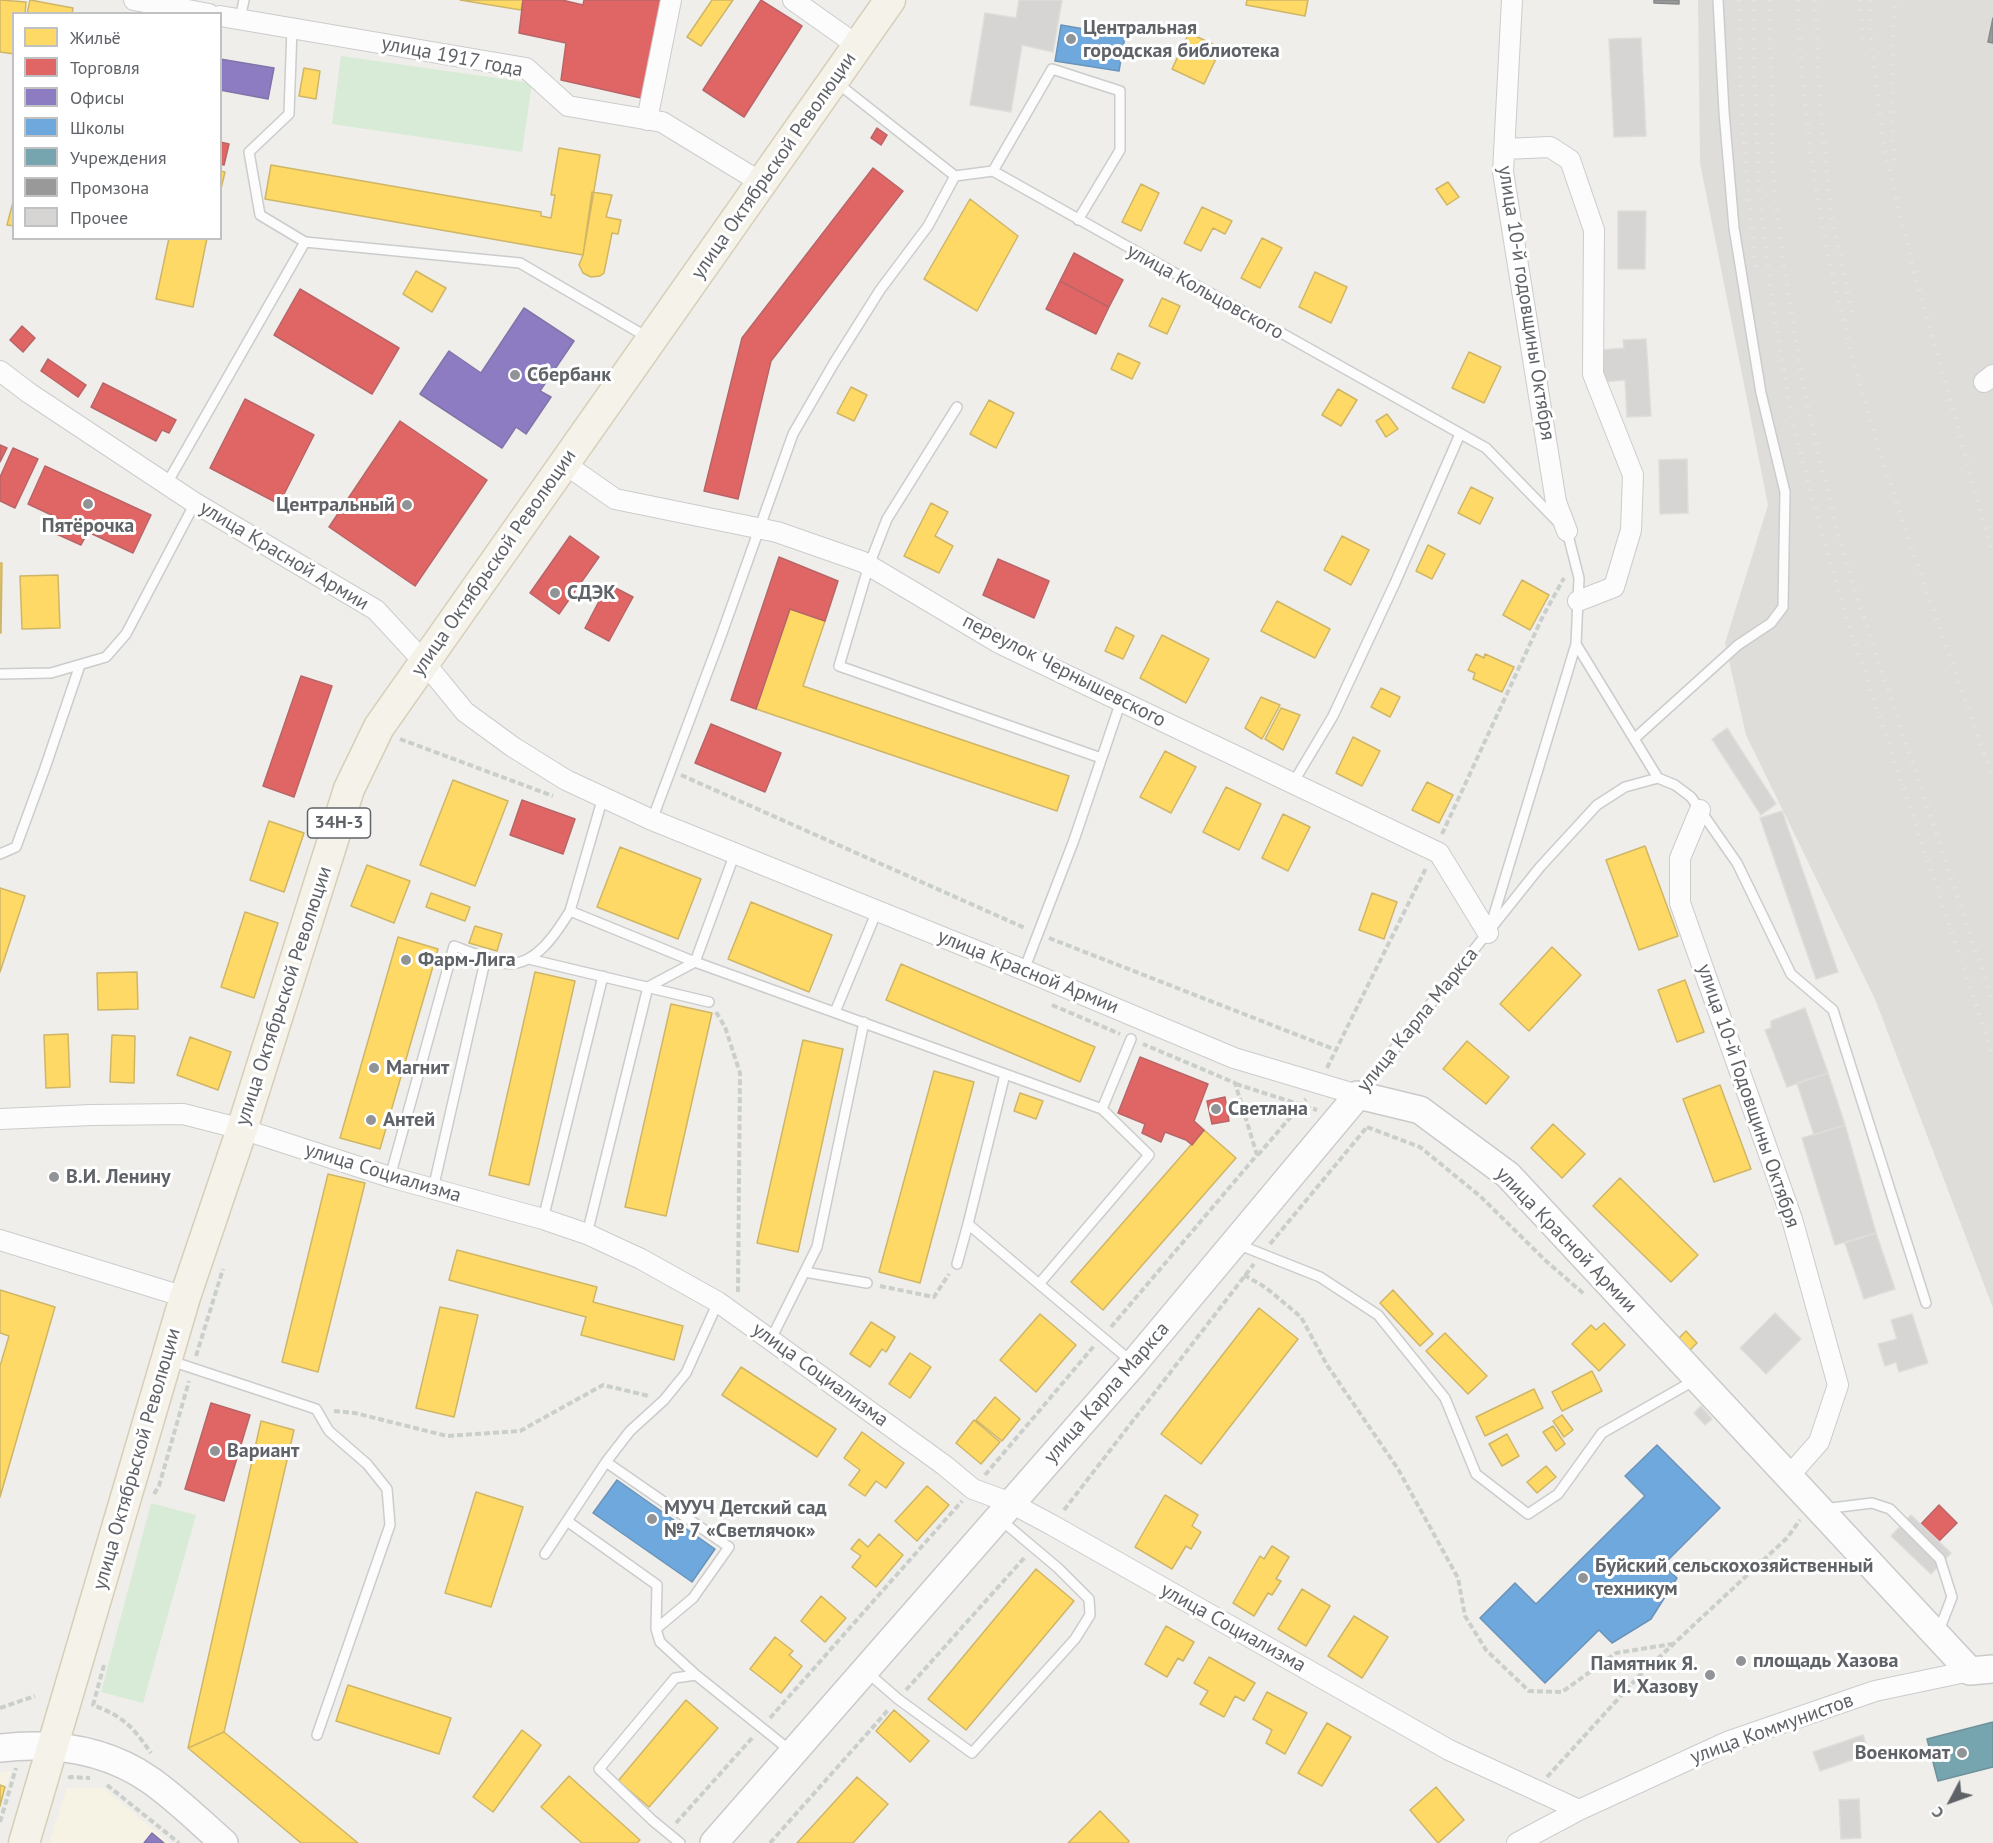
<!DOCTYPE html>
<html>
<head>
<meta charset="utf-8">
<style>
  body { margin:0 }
  #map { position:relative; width:1993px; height:1843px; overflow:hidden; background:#efeeea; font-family:"PT Sans",sans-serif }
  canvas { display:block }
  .legend { position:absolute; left:12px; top:12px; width:210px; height:228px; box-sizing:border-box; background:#fff; border:2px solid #bfc1c3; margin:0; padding:8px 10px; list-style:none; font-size:18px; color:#5f6368 }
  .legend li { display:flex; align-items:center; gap:12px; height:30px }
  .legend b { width:30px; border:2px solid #bfc1c3 }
  .north { position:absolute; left:1921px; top:1771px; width:60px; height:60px; -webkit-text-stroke:4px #fff; paint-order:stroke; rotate:229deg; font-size:16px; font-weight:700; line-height:24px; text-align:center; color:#5f6368 }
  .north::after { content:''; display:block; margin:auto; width:21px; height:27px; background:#5f6368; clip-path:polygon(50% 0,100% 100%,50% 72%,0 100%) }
</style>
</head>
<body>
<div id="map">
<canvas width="1993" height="1843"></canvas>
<ul class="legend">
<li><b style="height:16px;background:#ffd966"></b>Жильё</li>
<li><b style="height:16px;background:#e06666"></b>Торговля</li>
<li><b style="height:16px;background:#8e7cc3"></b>Офисы</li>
<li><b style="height:16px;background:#6fa8dc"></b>Школы</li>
<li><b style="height:16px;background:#76a5af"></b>Учреждения</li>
<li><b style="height:16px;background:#999"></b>Промзона</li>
<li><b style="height:16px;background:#d6d5d3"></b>Прочее</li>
</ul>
<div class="north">С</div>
</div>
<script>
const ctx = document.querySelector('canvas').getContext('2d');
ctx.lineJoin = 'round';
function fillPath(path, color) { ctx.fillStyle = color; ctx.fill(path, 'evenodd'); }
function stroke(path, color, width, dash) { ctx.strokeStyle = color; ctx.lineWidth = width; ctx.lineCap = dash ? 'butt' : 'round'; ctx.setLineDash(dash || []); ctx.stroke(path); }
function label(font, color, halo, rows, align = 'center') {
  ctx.font = font + ' "PT Sans",sans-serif'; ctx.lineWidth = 6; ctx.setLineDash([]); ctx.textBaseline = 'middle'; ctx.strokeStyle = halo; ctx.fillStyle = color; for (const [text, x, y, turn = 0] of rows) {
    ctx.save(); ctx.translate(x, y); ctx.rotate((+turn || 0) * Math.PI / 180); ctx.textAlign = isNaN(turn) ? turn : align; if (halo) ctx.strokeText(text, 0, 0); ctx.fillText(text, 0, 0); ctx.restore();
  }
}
fillPath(new Path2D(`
  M11 1771 0 1807V1773Z
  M67 1788H103L170 1843H49Z`), '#f7f3e4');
fillPath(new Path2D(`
  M1698 0H1993V1308L1875 999 1746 735 1725 643 1768 505 1700 163Z`), '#dfddda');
fillPath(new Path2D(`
  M341 56 532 83 522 152 332 124Z
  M151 1503 196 1515 143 1703 101 1692Z`), '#d8ebd6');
const homes = new Path2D(`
  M0 0 26 2 25 14H14V54L0 52Z
  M30 0 73 8 72 14H27Z
  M460 0H523L521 10Z
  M712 0H733L701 46 687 37Z
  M1247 0H1308L1305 16 1246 5Z
  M1189 33 1221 48 1204 84 1172 69Z
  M304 68 320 71 316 99 299 96Z
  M559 148 600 155 583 255 265 199 271 165 541 212V216L551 218 555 195H551Z
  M220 171 225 172 220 193Z
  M1448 182 1459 197 1447 205 1436 189Z
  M1141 184 1159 193 1141 231 1122 222Z
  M592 192 612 195 606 217 621 220 618 234 612 233 604 273 600 276 591 277 583 273 579 265 583 255Z
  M14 198V226L7 225Z
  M970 199 1018 236 977 311 924 279Z
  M1202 207 1232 221 1225 234 1213 228 1201 251 1184 243Z
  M169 238H207L193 307 156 299Z
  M1262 238 1282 248 1260 288 1241 278Z
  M416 271 446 288 432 312 403 294Z
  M1315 272 1347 287 1331 323 1299 307Z
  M1162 298 1180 306 1167 334 1149 326Z
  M1469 352 1501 367 1484 403 1452 388Z
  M1118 353 1140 363 1132 379 1111 369Z
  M851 387 867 395 854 421 837 413Z
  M1338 389 1357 400 1341 426 1322 415Z
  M989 400 1014 413 996 448 970 434Z
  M1387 414 1398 429 1386 437 1376 421Z
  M1471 487 1493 498 1480 524 1458 513Z
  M931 503 948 512 935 536 953 546 939 573 904 556Z
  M1342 536 1369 550 1351 585 1324 570Z
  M1428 545 1445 554 1432 579 1416 571Z
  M0 563H2L1 633H0Z
  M58 575 60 628 22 629 20 576Z
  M1522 580 1549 595 1530 630 1503 615Z
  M1277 601 1330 629 1315 658 1261 631Z
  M790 609 825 621 803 686 1069 776 1057 811 756 709Z
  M1116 627 1134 636 1123 659 1105 651Z
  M1162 635 1209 659 1186 703 1140 678Z
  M1476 654 1484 658 1485 654 1514 667 1502 692 1473 679 1475 673 1468 670Z
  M1381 688 1400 697 1390 717 1371 707Z
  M1261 697 1280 705 1262 739 1245 728Z
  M1281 708 1300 715 1283 750 1265 739Z
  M1353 737 1380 751 1362 786 1336 773Z
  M1165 751 1196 767 1171 813 1140 797Z
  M453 780 508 801 475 886 420 865Z
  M1427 782 1453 795 1439 823 1412 810Z
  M1226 787 1261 804 1239 850 1203 832Z
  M1283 814 1310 827 1288 871 1262 858Z
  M269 821 304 833 284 892 250 880Z
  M1645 846 1678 936 1639 950 1606 860Z
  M620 847 701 879 678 939 597 907Z
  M367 865 410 881 394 923 351 906Z
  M0 888 25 896 0 972Z
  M431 893 470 907 465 921 426 907Z
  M1372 893 1397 902 1384 939 1359 930Z
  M751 902 832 935 809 992 728 959Z
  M245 912 278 923 254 998 221 987Z
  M475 926 502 934 497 951 469 943Z
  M398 937 438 949 380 1149 340 1138Z
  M1552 947 1581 975 1529 1031 1500 1004Z
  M901 964 1095 1047 1080 1082 886 1000Z
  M137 972 138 1009 98 1010 97 973Z
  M535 972 575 981 529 1185 489 1175Z
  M1685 980 1704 1032 1677 1042 1658 990Z
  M671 1004 712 1013 666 1216 625 1207Z
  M68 1034 70 1087 46 1088 44 1035Z
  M112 1035 135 1036 134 1083 110 1082Z
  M190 1037 231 1052 218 1090 177 1075Z
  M803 1040 843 1049 798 1252 757 1243Z
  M1467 1041 1509 1077 1486 1104 1443 1069Z
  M934 1071 974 1082 920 1283 879 1272Z
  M1720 1085 1751 1169 1714 1182 1683 1099Z
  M1020 1093 1043 1101 1036 1119 1014 1111Z
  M1553 1124 1585 1154 1562 1178 1531 1148Z
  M1204 1130 1236 1158 1103 1310 1071 1282Z
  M328 1174 365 1183 318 1372 282 1362Z
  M1620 1178 1698 1255 1671 1282 1593 1206Z
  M457 1250 597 1287 593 1302 683 1326 674 1360 581 1335 586 1317 449 1280Z
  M0 1290 55 1307 0 1497V1366L9 1336 0 1333Z
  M1393 1290 1433 1334 1420 1346 1380 1303Z
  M440 1307 478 1315 454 1417 416 1408Z
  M1259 1308 1298 1339 1201 1464 1161 1434Z
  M1040 1314 1076 1345 1036 1392 1000 1360Z
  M871 1322 895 1337 886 1352 882 1349 870 1367 850 1354Z
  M1604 1323 1625 1345 1599 1371 1572 1344 1591 1325 1596 1330Z
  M1686 1331 1697 1343 1690 1350 1679 1338Z
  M1445 1333 1487 1376 1468 1394 1426 1351Z
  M910 1353 931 1367 910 1398 889 1384Z
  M741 1367 836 1429 817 1457 722 1395Z
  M1592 1371 1602 1391 1562 1411 1552 1392Z
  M1534 1389 1543 1408 1485 1436 1476 1417Z
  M995 1397 1020 1419 1002 1441 976 1420Z
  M1562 1415 1573 1430 1564 1437 1553 1421Z
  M974 1420 1000 1442 981 1464 956 1443Z
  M261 1421 294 1430 224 1732 188 1748Z
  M1553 1426 1565 1444 1556 1451 1543 1432Z
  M862 1432 904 1463 886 1488 876 1481 865 1496 849 1485 860 1470 844 1458Z
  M1507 1434 1519 1456 1502 1466 1489 1444Z
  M1546 1466 1556 1477 1537 1493 1527 1482Z
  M927 1486 949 1505 917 1541 895 1521Z
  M476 1492 523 1507 491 1607 445 1593Z
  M1165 1495 1198 1515 1192 1526 1201 1532 1191 1549 1186 1546 1172 1569 1135 1547Z
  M879 1534 903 1555 876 1587 852 1567 861 1556 851 1549 859 1539 868 1547Z
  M1272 1546 1289 1557 1276 1579 1281 1581 1272 1595 1268 1593 1254 1616 1233 1603 1260 1556 1264 1559Z
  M1036 1569 1074 1601 966 1730 928 1699Z
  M1302 1589 1330 1606 1306 1646 1278 1629Z
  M821 1596 846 1618 825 1642 801 1621Z
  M1354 1616 1388 1637 1362 1678 1328 1656Z
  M1166 1626 1194 1642 1183 1661 1178 1658 1167 1677 1145 1664Z
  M775 1637 793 1651 789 1655 802 1666 781 1693 750 1669Z
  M1209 1657 1255 1683 1244 1701 1235 1696 1224 1717 1200 1704 1208 1691 1194 1683Z
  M348 1685 451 1718 439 1754 336 1721Z
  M1267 1692 1307 1713 1285 1754 1266 1743 1272 1730 1253 1719Z
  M686 1700 718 1728 649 1807 618 1781Z
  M894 1710 929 1741 910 1762 876 1731Z
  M1327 1723 1351 1737 1322 1786 1298 1773Z
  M522 1730 541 1745 493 1812 473 1797Z
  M224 1732 358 1843H301L188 1748Z
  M569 1776 640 1840 637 1843H582L541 1807Z
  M857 1777 888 1804 853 1843H797Z
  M0 1785 5 1787 0 1806Z
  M1436 1787 1464 1820 1438 1843 1410 1810Z
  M1100 1811 1129 1841 1128 1843H1068Z`);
fillPath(homes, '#ffd966');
stroke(homes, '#cfb667', 1.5);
const shops = new Path2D(`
  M523 0H562L583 5 584 0H662L641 98 561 80 566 43 519 33Z
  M761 0 802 26 744 117 703 90Z
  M877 128 887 135 881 145 871 138Z
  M220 142 229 144 224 165 220 164Z
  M873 168 903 191 771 361 738 499 704 491 742 338Z
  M1074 253 1123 280 1109 307 1060 281Z
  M1060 281 1109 307 1096 334 1046 309Z
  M300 289 399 348 372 394 274 335Z
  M22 326 35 338 23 352 10 340Z
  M48 359 86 385 78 397 41 371Z
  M103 383 176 420 169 433 162 430 156 441 91 407Z
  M245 399 314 435 279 504 210 468Z
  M400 421 487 480 415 586 329 527Z
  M0 445 7 448 0 462Z
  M13 448 38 459 15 508 0 501V477Z
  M45 466 151 515 133 553 88 532 81 545 52 532 58 518 28 504Z
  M570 536 599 557 559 614 530 593Z
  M779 557 838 581 825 621 790 609 756 709 731 700Z
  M998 559 1049 581 1034 618 983 595Z
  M608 584 633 597 609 641 585 628Z
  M301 676 332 686 294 797 263 786Z
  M711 724 781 753 765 792 695 763Z
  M522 800 575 819 563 854 510 835Z
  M1140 1057 1208 1084 1194 1121 1204 1130 1192 1145 1186 1140 1165 1132 1161 1142 1142 1133 1145 1124 1118 1113Z
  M1225 1097 1229 1121 1212 1124 1207 1101Z
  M211 1403 250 1415 224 1501 185 1489Z
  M1939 1505 1957 1523 1938 1542 1921 1524Z`);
fillPath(shops, '#e06666');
stroke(shops, '#b96567', 1.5);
const offices = new Path2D(`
  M220 59 274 68 268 99 220 90Z
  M524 308 574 341 540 391 551 397 526 434 516 427 502 448 420 394 449 351 481 373Z
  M152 1833 164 1843H144Z`);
fillPath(offices, '#8e7cc3');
stroke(offices, '#8074a8', 1.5);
const schools = new Path2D(`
  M1061 25 1125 36 1119 71 1055 61Z
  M1657 1445 1720 1508 1663 1565 1677 1578 1651 1619 1612 1643 1599 1630 1545 1683 1480 1618 1515 1583 1536 1604 1645 1496 1625 1476Z
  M617 1480 715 1549 692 1582 593 1513Z`);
fillPath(schools, '#6fa8dc');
stroke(schools, '#6a93b9', 1.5);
const public = new Path2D(`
  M1993 1722V1767L1938 1781 1927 1739Z`);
fillPath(public, '#76a5af');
stroke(public, '#6f919a', 1.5);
const industry = new Path2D(`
  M1654 0H1679V4L1654 3Z
  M1993 18V43L1988 42Z`);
fillPath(industry, '#999');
stroke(industry, '#88898a', 1.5);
const building = new Path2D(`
  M1019 0H1062L1053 52 1022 45 1011 112 970 105 985 13 1016 18Z
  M1641 38 1646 136 1614 137 1609 39Z
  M1618 211H1646L1645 269H1618Z
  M1646 339 1651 416 1627 417 1625 380 1603 382 1601 350 1624 348 1623 340Z
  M1687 459 1688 513 1660 514 1659 460Z
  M1727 728 1776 804 1761 815 1712 739Z
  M1782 811 1838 972 1816 979 1760 818Z
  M1805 1008 1828 1073 1787 1087 1765 1030 1771 1028V1021Z
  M1828 1073 1845 1125 1814 1135 1797 1083Z
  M1845 1125 1876 1233 1835 1245 1802 1138Z
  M1876 1233 1895 1289 1864 1299 1845 1243Z
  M1775 1313 1801 1339 1766 1374 1740 1348Z
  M1912 1314 1928 1363 1899 1372 1896 1362 1885 1366 1878 1344 1897 1339 1891 1320Z
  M1701 1406 1712 1419 1705 1425 1694 1413Z
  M1911 1515 1951 1553 1931 1574 1891 1536Z
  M1863 1735 1869 1754 1820 1771 1813 1752Z
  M1859 1799 1861 1838 1841 1839 1839 1800Z`);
fillPath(building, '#d6d5d3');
stroke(building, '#deddd9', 1.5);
const service = new Path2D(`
  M240 19 244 0
  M292 28 289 114 249 152 260 215 305 242
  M836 82 955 176 993 171 1486 448 1557 521
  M993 171 1052 69 1120 91V150L1078 220
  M957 407 887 519 869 565 839 666 1101 758
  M166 485 305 242 520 263 647 337
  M1576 644 1658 778 1675 785 1691 797 1700 810 1737 863 1791 974 1833 1010 1926 1303
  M0 674 51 673 106 657 126 634 195 503
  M1634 739 1738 645 1771 623 1783 607 1785 492 1761 393 1734 228 1724 112 1718 0
  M1293 783 1333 716 1395 583 1460 434
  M603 797 570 911 695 962 1102 1109
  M652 820 721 636 793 434 834 363 880 290 928 226 955 176
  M0 854 16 847 45 768 80 665
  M1489 931 1576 644 1579 578 1567 531
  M529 959 709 1002
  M1024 970 1074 840 1121 701
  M835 1012 877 911
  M1131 1039 1102 1109 1149 1155 1039 1284 1132 1362
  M1361 1091 1540 867 1597 805 1625 787 1658 778
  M390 1177 454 946C470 952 487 959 504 963 534 969 557 932 570 911
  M433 1189 486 957
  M543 1219 603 976
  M968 1224 1039 1284
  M587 1234 648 987 695 962 735 853
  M1237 1244 1320 1277 1378 1315 1445 1398 1476 1474 1528 1514 1558 1494 1602 1433 1695 1380
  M957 1264 968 1224 1005 1074
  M805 1272 867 1283
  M771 1339 817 1247 864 1022
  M171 1361 316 1409 329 1431 367 1464 387 1489 390 1525 317 1735
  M606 1462 729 1547 693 1598 656 1629
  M1823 1509 1872 1503 1890 1509 1940 1559 1952 1597 1938 1633
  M567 1521 657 1585 656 1629 660 1642 696 1675
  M545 1554 606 1462 630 1431 664 1400 686 1373 718 1302
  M868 1673 898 1699 972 1753 1075 1639 1090 1615 1089 1599 1058 1568 1001 1520
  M680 1843 652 1820 599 1769 675 1678 696 1675 792 1752`);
const minor = new Path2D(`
  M134 0 209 14
  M793 0 858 46
  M1512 0 1503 172 1556 502 1567 531
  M220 16 526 68 568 106 662 122 762 183
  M647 120 671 0
  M1504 149 1550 147 1570 160 1594 230 1593 374 1633 475 1631 530 1614 587 1578 601
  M0 371 29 393 195 503 376 610 424 662 465 712 513 747 566 780 652 820 1024 970 1234 1058 1358 1095
  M1984 382 1993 375
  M565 464 615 499 777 532 863 562 999 643 1439 853 1488 933
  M1700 810 1680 858V903L1792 1219 1838 1385 1819 1442 1789 1476
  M0 1119 92 1115 183 1114 242 1129 390 1177 543 1219 587 1234 641 1259 718 1302 944 1465 973 1489 1011 1503 1052 1525 1449 1750 1579 1810
  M0 1240 185 1297
  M1517 1843 1579 1810 1727 1742 1875 1691 1970 1671`);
const secondary = new Path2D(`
  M0 1748C53 1742 105 1749 150 1780 176 1798 200 1822 224 1843
  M714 1843 1134 1363 1358 1095 1420 1110 1508 1175 1970 1671 1993 1669`);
const primary = new Path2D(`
  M24 1843 185 1297 242 1129 349 789 379 727 890 0`);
stroke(service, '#cbcccc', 12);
stroke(minor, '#cbcccc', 22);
stroke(secondary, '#cacacb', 30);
stroke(primary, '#d7ceb8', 33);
stroke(new Path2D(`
  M400 739 553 796
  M681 775 1025 928
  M1442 834 1543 616 1564 578
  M1049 938 1336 1050
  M1052 1005 1120 1034
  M716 1012 725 1027 740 1073 738 1293
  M1327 1068 1426 868
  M1236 1084 1317 1110
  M1367 1127 1420 1147 1480 1196 1546 1261 1584 1294
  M1258 1155 1306 1099
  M1270 1244 1367 1127
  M1244 1275 1265 1287 1301 1317 1327 1365 1398 1469 1458 1578 1465 1616 1486 1650 1529 1691 1562 1692 1616 1653 1672 1644
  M880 1286 934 1297 949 1274
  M1111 1327 1257 1155 1235 1083 1143 1044
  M196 1356 223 1269
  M334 1411 355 1413 447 1436 520 1431 603 1385 649 1396
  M985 1475 1094 1346
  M154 1494 159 1486 189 1381
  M1064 1510 1254 1264
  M104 1665 93 1705C124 1717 132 1726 151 1753
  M906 1690 1025 1557
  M0 1708 35 1696
  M770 1718 962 1501
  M1547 1777 1638 1677 1787 1538 1800 1520
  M69 1779 70 1777 90 1778
  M107 1785 179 1843
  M0 1822 16 1768
  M676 1823 753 1737
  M770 1843 889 1709`), '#cacfcc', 4, [6, 3]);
stroke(service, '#fdfcfc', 9);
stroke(minor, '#fdfcfc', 20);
stroke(secondary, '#fdfcfc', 27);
stroke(primary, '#f4f2e9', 30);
stroke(new Path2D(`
  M1739 0C1739 92 1746 183 1757 275
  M1754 0 1753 42 1759 187 1772 301 1795 434 1841 601 1993 1056
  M1770 0 1773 178 1783 261 1804 390 1834 519 1857 597 1993 1003
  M1799 0C1798 51 1805 103 1811 154 1840 370 1922 574 1993 779
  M1815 0 1820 105 1831 214 1852 314
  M1860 0 1863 39
  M1871 0V37L1884 148 1913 267 1993 555
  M1895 160 1893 145V28L1897 0`), '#e4e4e4', 4.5, [1.5, 8]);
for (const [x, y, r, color] of [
  [1071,39,6,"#919496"],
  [515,375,6,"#919496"],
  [88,504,6,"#919496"],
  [407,505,6,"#919496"],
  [555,593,6,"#919496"],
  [406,960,6,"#919496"],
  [374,1068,6,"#919496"],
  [1216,1109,6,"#919496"],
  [371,1120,6,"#919496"],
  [54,1177,6,"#919496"],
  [215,1451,6,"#919496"],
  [652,1519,6,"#919496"],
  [1583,1578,6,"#919496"],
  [1741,1661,6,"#919496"],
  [1710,1675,6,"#919496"],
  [1962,1753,6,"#919496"]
]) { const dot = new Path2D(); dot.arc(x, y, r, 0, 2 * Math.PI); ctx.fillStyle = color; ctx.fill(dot); stroke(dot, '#fff', 2); }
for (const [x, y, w] of [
  [339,823,63]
]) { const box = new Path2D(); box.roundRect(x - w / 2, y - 15, w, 30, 4.5); ctx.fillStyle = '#fff'; ctx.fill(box); stroke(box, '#5f6368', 1.5); }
label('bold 18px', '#5f6368', null, [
  ["34Н-3",339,823]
]);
label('bold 20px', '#5f6368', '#fff', [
  ["Центральная",1083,28],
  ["городская библиотека",1083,51],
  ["Сбербанк",527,375],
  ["Центральный",395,505,"right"],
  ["Пятёрочка",88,526,"center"],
  ["СДЭК",567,593],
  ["Фарм-Лига",418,960],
  ["Магнит",386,1068],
  ["Светлана",1228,1109],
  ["Антей",383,1120],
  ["В.И. Ленину",66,1177],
  ["Вариант",227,1451],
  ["МУУЧ Детский сад",664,1508],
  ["№ 7 «Светлячок»",664,1531],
  ["Буйский сельскохозяйственный",1595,1566],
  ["техникум",1595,1589],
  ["площадь Хазова",1753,1661],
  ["Памятник Я.",1698,1664,"right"],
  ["И. Хазову",1698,1687,"right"],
  ["Военкомат",1950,1753,"right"]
], 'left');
label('20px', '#5f6368', '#fff', [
  ["улица 1917 года",452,57,11],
  ["улица Октябрьской Революции",774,166,-55],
  ["улица Кольцовского",1205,292,29],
  ["улица 10-й годовщины Октября",1526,303,81],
  ["улица Красной Армии",284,556,31],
  ["улица Октябрьской Революции",494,563,-55],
  ["переулок Чернышевского",1064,671,27],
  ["улица Красной Армии",1028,972,22],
  ["улица Октябрьской Революции",284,996,-72],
  ["улица Карла Маркса",1418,1020,-51],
  ["улица 10-й Годовщины Октября",1748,1096,71],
  ["улица Социализма",383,1173,17],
  ["улица Красной Армии",1566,1240,46],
  ["улица Социализма",820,1375,36],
  ["улица Карла Маркса",1107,1393,-49],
  ["улица Октябрьской Революции",137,1459,-74],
  ["улица Социализма",1233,1628,29],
  ["улица Коммунистов",1772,1729,-20]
]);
</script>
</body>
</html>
